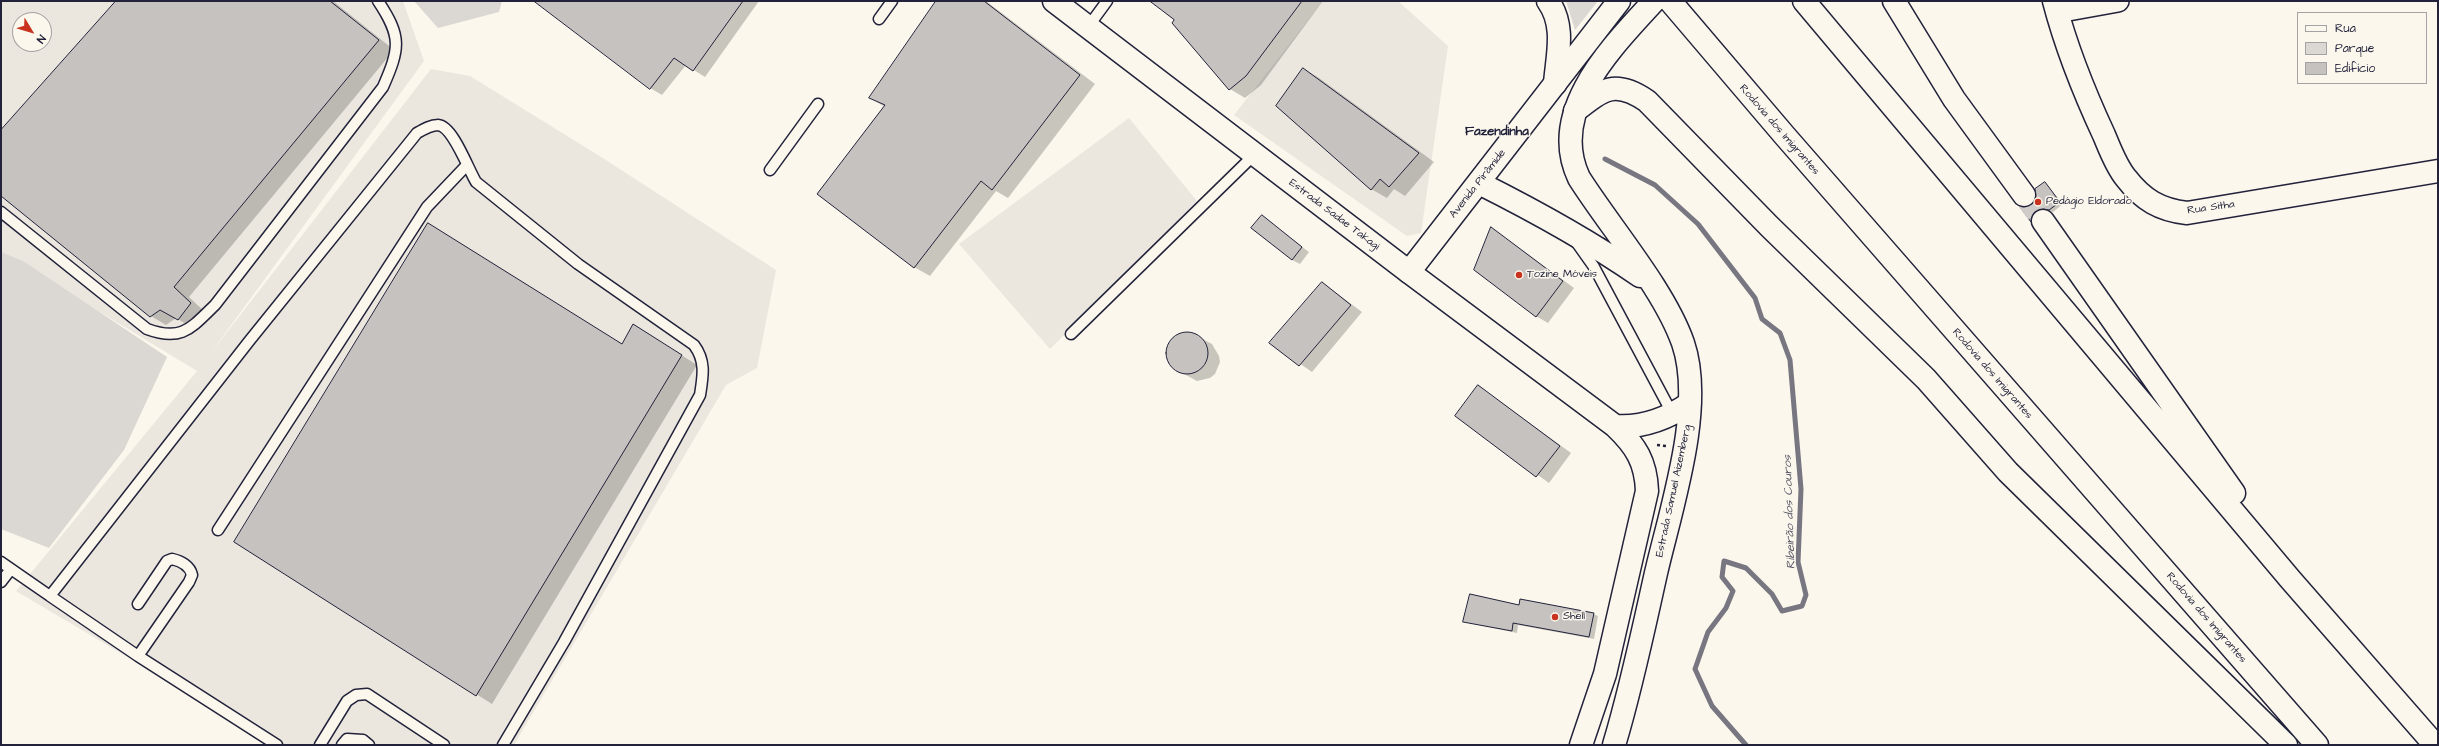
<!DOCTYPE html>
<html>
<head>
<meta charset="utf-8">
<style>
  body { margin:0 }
  #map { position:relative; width:2439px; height:746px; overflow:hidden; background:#fbf7ec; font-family:"Architects Daughter",sans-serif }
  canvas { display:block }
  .frame { position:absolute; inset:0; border:2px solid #22223b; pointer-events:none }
  .legend { position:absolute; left:2297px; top:12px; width:130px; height:72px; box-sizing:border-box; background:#fbf7ec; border:1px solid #a4a2a5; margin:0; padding:5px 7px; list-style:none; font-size:12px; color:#22223b }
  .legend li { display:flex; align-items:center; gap:8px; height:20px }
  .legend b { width:20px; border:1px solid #a4a2a5 }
  .north { position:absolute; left:12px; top:12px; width:40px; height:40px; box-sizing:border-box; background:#fbf7ec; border:1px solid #a4a2a5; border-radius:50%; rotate:128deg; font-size:11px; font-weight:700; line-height:16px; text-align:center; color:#22223b }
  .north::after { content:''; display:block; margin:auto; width:14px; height:18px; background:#c8321e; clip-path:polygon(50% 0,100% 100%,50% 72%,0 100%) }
</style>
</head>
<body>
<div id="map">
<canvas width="2439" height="746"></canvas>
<div class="frame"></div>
<ul class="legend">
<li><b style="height:5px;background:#fbf7ec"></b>Rua</li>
<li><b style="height:11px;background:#dbd8d3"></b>Parque</li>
<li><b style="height:11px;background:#c6c2c0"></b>Edifício</li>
</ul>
<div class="north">N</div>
</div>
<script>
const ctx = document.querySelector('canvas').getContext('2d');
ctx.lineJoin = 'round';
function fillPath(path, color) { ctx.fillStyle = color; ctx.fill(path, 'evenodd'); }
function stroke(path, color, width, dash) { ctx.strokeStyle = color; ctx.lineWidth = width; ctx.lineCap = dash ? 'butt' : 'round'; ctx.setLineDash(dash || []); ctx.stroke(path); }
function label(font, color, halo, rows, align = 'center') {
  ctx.font = font + ' "Architects Daughter",sans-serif'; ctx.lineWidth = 3; ctx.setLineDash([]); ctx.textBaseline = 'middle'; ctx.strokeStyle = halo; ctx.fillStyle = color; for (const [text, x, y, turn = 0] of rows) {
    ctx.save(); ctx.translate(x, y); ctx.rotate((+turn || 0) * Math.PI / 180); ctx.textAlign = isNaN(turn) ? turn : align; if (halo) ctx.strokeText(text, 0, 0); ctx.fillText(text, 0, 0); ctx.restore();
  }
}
fillPath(new Path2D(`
  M1 1H403L424 61 210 354 431 69 470 76 598 155 776 270 757 368 726 385 514 745H276L16 591 197 371 1 252ZM20 20H44V44H20Z
  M1323 1H1398L1448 46 1421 233 1407 236 1234 115Z
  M1129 118 1197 201 1050 349 959 244Z`), '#ebe7df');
fillPath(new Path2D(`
  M414 1H502L499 12 438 28Z
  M1566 1H1598L1575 30Z
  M1 252 23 261 167 357 124 450 49 548 1 529Z`), '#dbd8d3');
fillPath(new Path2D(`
  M118 1H333L394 50 189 297 206 313 194 329 176 318 166 325 151 316 1 195V132Z
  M549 1H759L705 77 686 65 662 95 650 88Z
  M937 1H986L1095 84 1008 198 996 191 930 276 914 267 885 107 870 98Z
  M1151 1H1323L1261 85 1245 98 1230 89 1176 19Z
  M1304 69 1319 78 1434 162 1405 196 1394 189 1387 198 1371 189Z
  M2045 183 2063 204 2053 212 2047 210 2040 212 2035 223 2031 221 2032 206Z
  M1262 217 1309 252 1300 264 1292 260Z
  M1492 228 1574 288 1548 323 1536 316Z
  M1323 283 1362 312 1312 372 1270 343Z
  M634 325 697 365 492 704 235 542 623 345Z
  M1180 334H1193L1212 344 1219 356 1220 362 1215 374 1210 378 1197 381 1173 368 1167 357 1170 343Z
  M1479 386 1571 453 1549 483 1456 416Z
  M1520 606 1593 614 1598 616 1594 639 1518 625 1517 633 1464 622Z`), '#0003');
stroke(new Path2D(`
  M1605 159 1655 185 1698 224 1755 298 1762 319 1780 333 1790 360 1801 489 1798 562 1806 595 1802 606 1782 611 1772 594 1746 568 1724 561 1722 577 1733 591 1726 608 1708 632 1695 669 1712 706 1746 745`), '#787681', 5);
const building = new Path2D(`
  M116 1H330L379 40 174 287 191 303 178 320 160 310 150 317 1 196V130Z
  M534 1H743L693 71 674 58 650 89Z
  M936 1H984L1080 75 992 190 981 181 914 268 817 194 885 105 869 98Z
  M1150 1H1302L1246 76 1229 90 1172 23 1174 20Z
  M1303 68 1419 153 1389 187 1380 179 1371 190 1276 106Z
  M2045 182 2060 202 2049 210 2042 209 2036 211 2031 222 2020 207 2032 205 2036 200 2035 189Z
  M1262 215 1302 247 1292 260 1251 228Z
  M428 223 622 344 633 324 682 355 476 696 234 542Z
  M1491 227 1563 281 1536 317 1474 270Z
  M1322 282 1351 305 1299 366 1269 343Z
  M1166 353a21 21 0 1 1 42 0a21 21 0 1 1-42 0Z
  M1478 385 1560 446 1536 477 1455 416Z
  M1470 594 1519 605 1520 599 1594 613 1589 637 1513 623 1512 631 1463 622Z`);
fillPath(building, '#c6c2c0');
stroke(building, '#22223b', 1);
stroke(new Path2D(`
  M2024 195 2043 221`), '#d0ccc9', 22, [22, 11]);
const service = new Path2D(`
  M879 19 892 1
  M1088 27 1107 1
  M770 170 818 104
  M1 212 147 329C182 342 191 328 215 305L383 87C400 48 402 37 378 1
  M1577 243 1594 267 1673 415
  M1071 334 1255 154
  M218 530 427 207 466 166
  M1 562 50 596 250 340 417 133C424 129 431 125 438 125 453 126 468 169 476 182L578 264 694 345C706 361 703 376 700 395L564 642 503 745
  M1 582 11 569
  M50 596 138 656 277 745
  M138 656 189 582 192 575C190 566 181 561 172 559L167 561 138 604
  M320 745 347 701 356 695 367 694 444 745
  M342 745 347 739 363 740 369 745`);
const minor = new Path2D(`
  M2057 12 2118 1`);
const tertiary = new Path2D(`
  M1054 1 1409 272
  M2054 1C2066 47 2084 92 2104 135 2110 149 2116 166 2126 178 2143 200 2160 210 2187 213L2438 171`);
const secondary = new Path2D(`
  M1479 183C1535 211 1588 240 1640 276
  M1615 426C1643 428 1667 419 1690 403
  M1581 745 1605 674 1647 491C1646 462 1636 446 1615 426L1409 272 1619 1
  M1614 745C1631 689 1643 631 1656 573 1671 508 1705 407 1683 343 1664 289 1610 227 1579 178 1547 111 1612 47 1654 1`);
const motorway = new Path2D(`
  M1548 1C1566 26 1557 56 1555 84
  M1670 1 1785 136 2317 745
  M1804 1 2290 579 2435 745
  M1894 1 1954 99 2024 195
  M1575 111C1603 89 1615 79 1647 101L1769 226 1926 379 2008 472 2286 745
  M2043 221 2234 493`);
stroke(service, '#22223b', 13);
stroke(minor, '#22223b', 24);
stroke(tertiary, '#22223b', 25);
stroke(secondary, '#22223b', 25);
stroke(motorway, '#22223b', 25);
stroke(new Path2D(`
  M1657 445 1666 446`), '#22223b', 2.5, [3, 3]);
stroke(service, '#fbf7ec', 10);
stroke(minor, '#fbf7ec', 21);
stroke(tertiary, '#fbf7ec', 22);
stroke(secondary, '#fbf7ec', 22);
stroke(motorway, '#fbf7ec', 22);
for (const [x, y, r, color] of [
  [2038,202,4,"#c8321e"],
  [1519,275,4,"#c8321e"],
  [1555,617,4,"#c8321e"]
]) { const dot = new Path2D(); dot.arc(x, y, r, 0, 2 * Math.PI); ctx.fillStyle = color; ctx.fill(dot); stroke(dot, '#fbf7ec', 1.5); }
label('11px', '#22223b', '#fbf7ec', [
  ["Rodovia dos Imigrantes",1779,130,49],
  ["Avenida Pirâmide",1478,184,-52],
  ["Rua Sitha",2211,208,-8],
  ["Estrada Sadae Takagi",1334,215,37],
  ["Rodovia dos Imigrantes",1992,374,49],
  ["Estrada Samuel Aizemberg",1674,491,-78],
  ["Rodovia dos Imigrantes",2206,618,49]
]);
label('11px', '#22223b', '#fbf7ec', [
  ["Pedágio Eldorado",2046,202],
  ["Tozine Móveis",1527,275],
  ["Shell",1563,617]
], 'left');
label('italic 12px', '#545364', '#fbf7ec', [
  ["Ribeirão dos Couros",1790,512,-92]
]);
label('bold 13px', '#22223b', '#fbf7ec', [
  ["Fazendinha",1497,132]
]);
</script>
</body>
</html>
